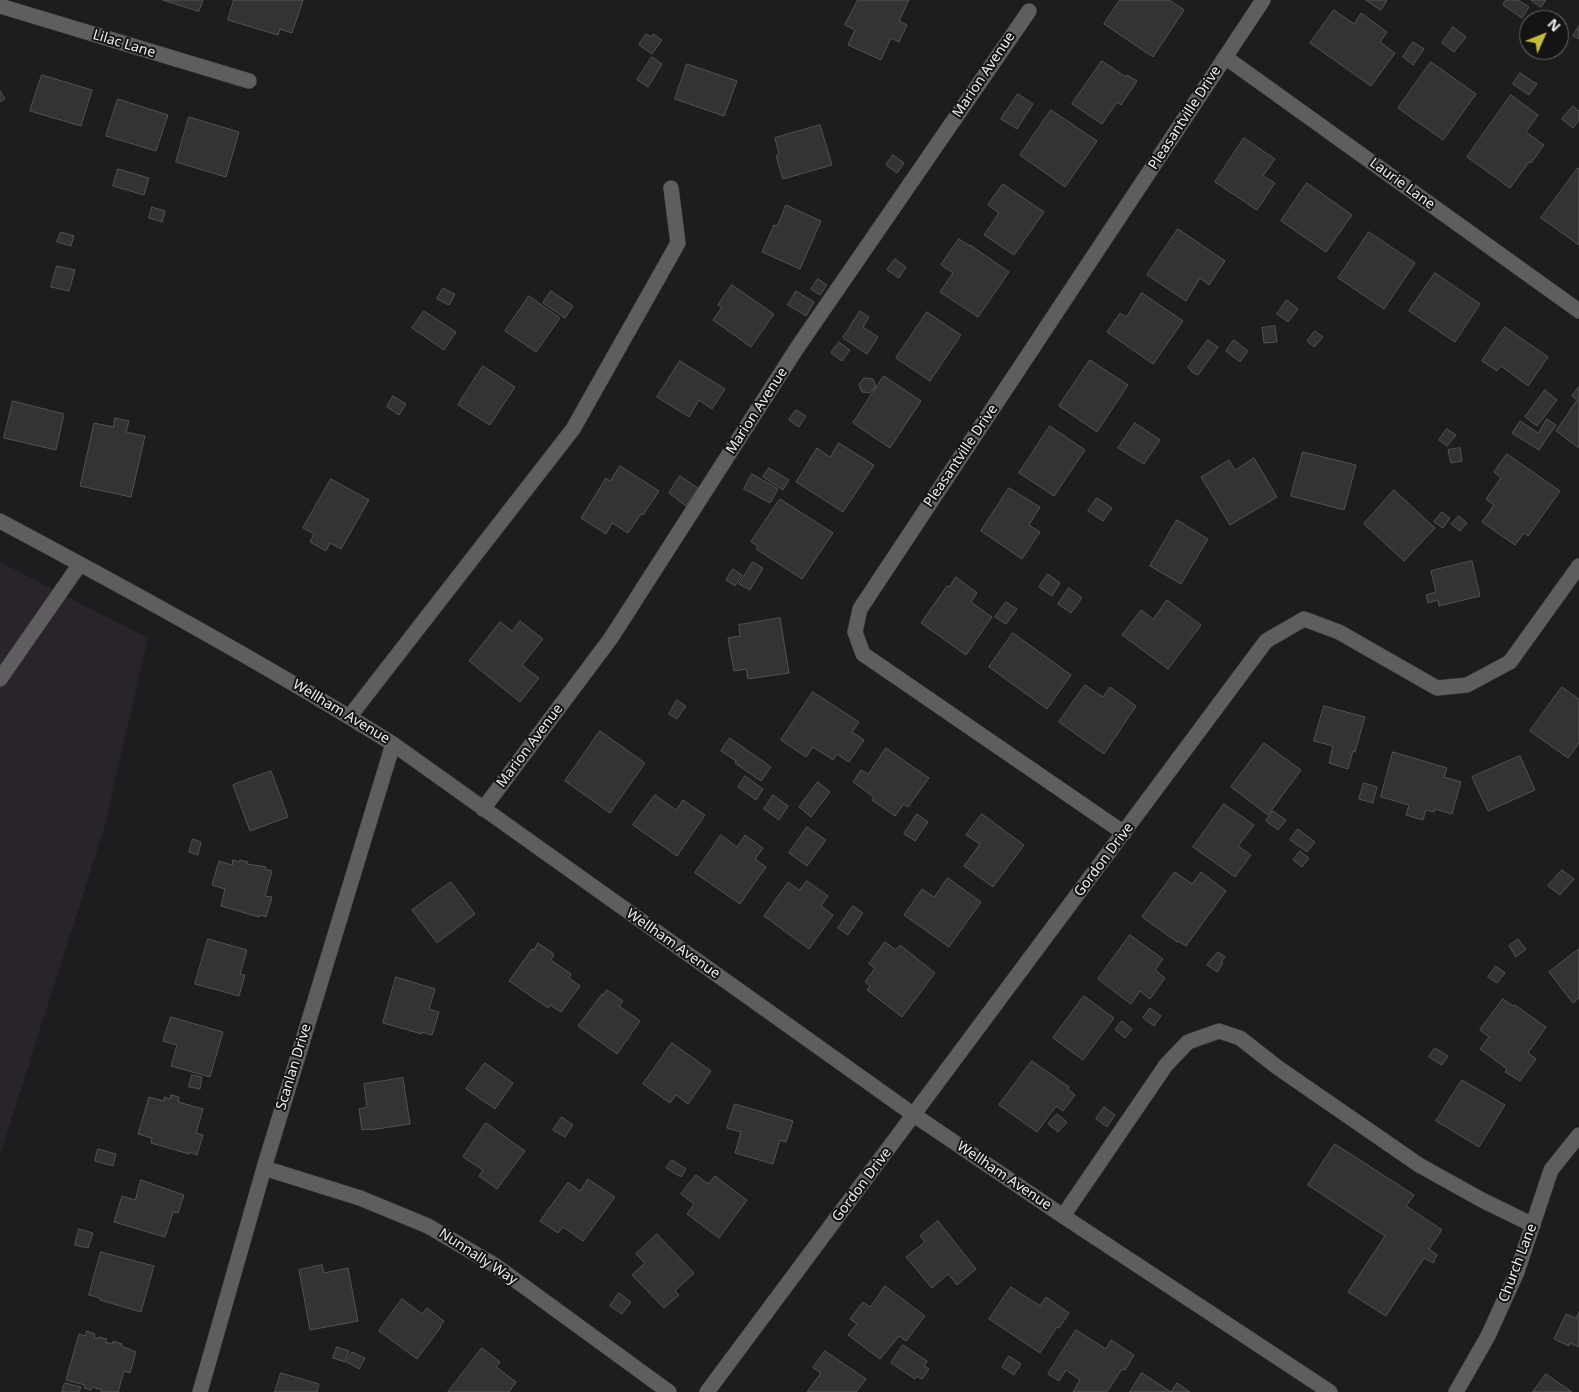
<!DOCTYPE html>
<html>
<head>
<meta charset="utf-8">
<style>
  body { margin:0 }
  #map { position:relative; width:1579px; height:1392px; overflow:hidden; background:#1d1c1e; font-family:"Noto Sans",sans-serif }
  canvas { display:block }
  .north { position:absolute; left:1519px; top:10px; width:50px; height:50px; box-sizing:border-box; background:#141315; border:1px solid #6b6a6c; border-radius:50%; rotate:46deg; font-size:14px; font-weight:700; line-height:20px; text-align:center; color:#eeedef }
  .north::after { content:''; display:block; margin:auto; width:18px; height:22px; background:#c6bb3c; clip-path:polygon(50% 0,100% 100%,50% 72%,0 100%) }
</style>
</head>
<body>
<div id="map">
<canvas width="1579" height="1392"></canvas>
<div class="north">N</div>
</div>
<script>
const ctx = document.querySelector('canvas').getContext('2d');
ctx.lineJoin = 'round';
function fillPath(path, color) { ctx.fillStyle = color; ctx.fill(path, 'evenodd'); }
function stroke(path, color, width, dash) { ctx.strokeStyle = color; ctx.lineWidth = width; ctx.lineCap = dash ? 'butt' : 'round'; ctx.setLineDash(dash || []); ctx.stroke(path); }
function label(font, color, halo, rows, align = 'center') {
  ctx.font = font + ' "Noto Sans",sans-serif'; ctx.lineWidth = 4; ctx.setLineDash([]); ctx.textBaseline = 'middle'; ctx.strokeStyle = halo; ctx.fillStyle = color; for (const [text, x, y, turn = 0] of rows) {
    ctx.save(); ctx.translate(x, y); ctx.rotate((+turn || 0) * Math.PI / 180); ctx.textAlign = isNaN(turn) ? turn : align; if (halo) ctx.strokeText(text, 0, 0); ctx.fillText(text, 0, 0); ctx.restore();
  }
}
fillPath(new Path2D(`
  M0 562 148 638 104 829 0 1155Z`), '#28242a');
const building = new Path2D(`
  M163 0H203L199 11Z
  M234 0H303L292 33 280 29 278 35 228 20Z
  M858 0H909L899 21 907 25 899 42 891 38 881 60 848 45 855 30 845 25Z
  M1120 0H1169L1184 10 1153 57 1104 24Z
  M1366 0H1387L1381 10Z
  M1506 0H1518L1529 7 1522 18 1503 5Z
  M1531 0H1546L1541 7Z
  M1334 10 1354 24 1361 13 1387 32 1380 42 1395 53 1371 86 1310 43Z
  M1579 26V39L1573 36Z
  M1453 27 1466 37 1454 52 1442 43Z
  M646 34 651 37 653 34 662 40 652 54 639 45Z
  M1413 42 1424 49 1413 65 1403 57Z
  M652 57 662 64 648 87 637 80Z
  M1102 61 1126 77 1127 75 1137 81 1121 105 1117 102 1102 124 1072 104Z
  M1431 62 1476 94 1443 140 1398 108Z
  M687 64 737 81 724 116 675 99Z
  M1520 73 1537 84 1529 95 1513 84Z
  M42 75 92 90 81 126 30 111Z
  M0 91 5 99 0 102Z
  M1018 94 1033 104 1017 129 1001 119Z
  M1511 95 1538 115 1526 132 1544 145 1531 163 1529 162 1510 188 1467 157Z
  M118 99 168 115 156 151 106 136Z
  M1573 106 1579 111V120L1573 128 1562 119Z
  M1051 110 1097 141 1065 187 1020 155Z
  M189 117 239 132 226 177 176 162Z
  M820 125 832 165 783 179 776 156 779 154 775 138Z
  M1244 138 1275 159 1263 176 1275 183 1257 210 1215 182Z
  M893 155 904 163 897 173 886 165Z
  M1578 168 1579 169V245L1541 218Z
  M118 169 149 178 144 195 113 186Z
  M1307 183 1352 215 1326 252 1281 221Z
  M1003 184 1044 212 1014 255 984 235 999 213 988 205Z
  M786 205 821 221 800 269 762 252 774 225 777 226Z
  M152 207 165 211 162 222 149 218Z
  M1178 229 1225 261 1209 285 1200 278 1186 301 1147 275Z
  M61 232 74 236 71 246 57 242Z
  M1369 232 1415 263 1384 309 1338 278Z
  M959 239 970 246V245L1009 272 978 317 940 292 953 273 941 265Z
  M895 259 906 267 899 278 887 270Z
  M57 266 75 270 69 291 51 287Z
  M1435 273 1480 304 1455 342 1409 311Z
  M818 279 827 285 820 295 811 289Z
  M732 285 774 314 751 347 713 320 722 307 718 305Z
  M443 288 455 294 449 305 437 299Z
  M551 291 573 306 565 318 543 303Z
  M796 291 814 302 806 316 788 305Z
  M1142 293 1183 321 1153 364 1107 332 1120 313 1126 317Z
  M529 296 560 318 536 352 505 331Z
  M1287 300 1298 309 1288 322 1277 314Z
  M424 311 456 332 444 350 412 328Z
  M860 311 869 317 863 327 878 337 867 354 843 338Z
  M927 312 961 335 930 381 896 358Z
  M1275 326 1277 342 1264 343 1262 328Z
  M1505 327 1548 357 1528 386 1501 366 1497 371 1482 361Z
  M1315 331 1323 337 1314 347 1307 341Z
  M1208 340 1218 347 1198 375 1192 372 1188 367Z
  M1234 340 1248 351 1240 362 1226 351Z
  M839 342 850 350 842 361 831 353Z
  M1090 360 1128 385 1097 432 1059 406Z
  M680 361 725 389 712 409 699 400 689 417 657 397Z
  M483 366 515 387 490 425 458 405Z
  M884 376 921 401 890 448 853 423Z
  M864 378 873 379 876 387 870 393 862 392 859 385Z
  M1579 387V448L1556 431 1577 400 1572 396Z
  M1545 390 1557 400 1537 426 1525 417Z
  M393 396 406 404 399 415 387 407Z
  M13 401 64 414 56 450 4 438Z
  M796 410 806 416 799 427 789 420Z
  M115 418 129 421 126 432 145 436 131 497 80 486 94 423 113 427Z
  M1547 419 1556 425 1539 450 1512 433 1520 421 1538 433Z
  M1135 423 1160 440 1144 464 1118 448Z
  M1050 426 1085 450 1054 496 1019 473Z
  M1447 429 1456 435 1447 446 1439 440Z
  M839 443 874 465 843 512 796 482 817 448 830 457Z
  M1460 448 1462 461 1451 463 1448 450Z
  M1303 452 1356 465 1344 510 1291 496Z
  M1507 454 1560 491 1528 536 1524 533 1515 545 1482 522 1494 505 1486 499 1501 478 1494 472Z
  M1254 458 1277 497 1230 525 1201 477 1229 460 1235 470Z
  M620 466 659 491 643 515 641 514 628 533 612 523 606 534 581 518 606 478 610 481Z
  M769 468 789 480 783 490 763 477Z
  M752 474 778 489 770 503 744 489Z
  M680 476 698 488 686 506 669 493Z
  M331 479 369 500 341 549 330 543 326 551 310 542 314 534 303 528Z
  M1009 488 1040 507 1029 525 1040 532 1022 559 981 531Z
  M1394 490 1435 528 1404 561 1364 524Z
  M1097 498 1112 508 1103 521 1088 511Z
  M780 499 833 533 802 579 756 549 758 546 751 542Z
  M1442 512 1450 518 1443 528 1434 522Z
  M1459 516 1467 523 1460 531 1451 524Z
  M1177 520 1208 539 1181 584 1150 566Z
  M1472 561 1480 596 1439 606 1438 600 1428 603 1426 595 1436 592 1431 571Z
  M753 562 763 568 750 590 739 584Z
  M733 569 742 575 735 586 726 580Z
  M1048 574 1060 583 1052 596 1039 587Z
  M956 577 977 593 971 602 992 617 966 655 921 623 947 586 949 587Z
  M1069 588 1082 598 1071 613 1058 604Z
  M1167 600 1201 625 1168 669 1122 635 1141 610 1153 619Z
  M1006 602 1017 609 1006 624 995 617Z
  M780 618 789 673 748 679 746 669 734 671 728 638 740 636 739 625Z
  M520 621 543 639 522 665 539 678 520 702 469 661 500 622 512 631Z
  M1013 633 1071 675 1047 709 989 667Z
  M1085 685 1103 697 1110 687 1136 706 1104 754 1059 722Z
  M1562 687 1579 699V743L1568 758 1530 731Z
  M813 692 859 722 852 732 864 740 849 762 837 754 833 760 813 747 806 757 781 740Z
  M677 700 686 706 677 719 669 714Z
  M1324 706 1365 717 1355 752 1353 751 1348 769 1329 763 1333 746 1314 741Z
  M600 731 645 763 610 813 565 781Z
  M730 738 771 767 761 781 735 763 736 761 721 751Z
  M1264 743 1301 770 1268 815 1231 787Z
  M886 748 929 778 908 807 904 804 895 816 872 800 874 797 853 782 861 770 868 774Z
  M1393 752 1447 768 1444 777 1461 782 1452 814 1435 809 1434 812 1426 810 1423 820 1406 815 1409 805 1381 797Z
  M1520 756 1535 790 1488 811 1472 777Z
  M271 771 288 817 250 831 233 785Z
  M745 776 763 789 756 800 738 787Z
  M818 782 830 792 811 817 799 807Z
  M1364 783 1377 787 1373 803 1359 799Z
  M655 795 676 810 683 800 705 815 677 856 633 825Z
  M773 795 788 806 779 820 764 809Z
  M1224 804 1254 825 1238 846 1251 855 1235 877 1193 847Z
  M1273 811 1286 820 1278 830 1266 821Z
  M917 814 928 822 915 841 904 834Z
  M982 814 1024 845 993 887 964 866 980 844 966 835Z
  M807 827 826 840 807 866 789 853Z
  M1298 829 1315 842 1307 852 1290 840Z
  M721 835 737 847 745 835 763 848 755 859 766 867 740 904 695 873Z
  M193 839 201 842 198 855 189 852Z
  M1300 851 1309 858 1302 867 1293 860Z
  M233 860 239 862 240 860 248 862 247 864 266 867 265 869 272 871 265 896 272 897 266 917 260 915 259 917 221 906 225 889 212 885 219 861 232 865Z
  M1562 870 1574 879 1560 895 1548 886Z
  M1175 872 1192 884 1201 872 1226 891 1186 946 1178 941 1177 942 1142 917Z
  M948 878 981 902 949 947 904 915 922 889 934 897Z
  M807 881 828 896 821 906 833 915 809 949 764 916 788 882 799 890Z
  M451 882 475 914 437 943 412 910Z
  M853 906 863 913 848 935 838 928Z
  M1130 935 1163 959 1155 970 1165 978 1150 999 1140 991 1131 1004 1098 979Z
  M208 939 247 950 240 974 245 975 239 996 195 984Z
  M1518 939 1526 949 1516 957 1509 946Z
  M885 942 896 950 900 945 935 973 902 1017 867 990 870 986 865 982 875 968 869 964Z
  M538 943 554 954 551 960 571 974 569 978 580 986 561 1012 550 1005 548 1008 509 981 532 949 534 950Z
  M1579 949V998L1573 1003 1549 972Z
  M1218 952 1225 957 1221 962 1223 963 1217 972 1207 965Z
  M1496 966 1505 973 1497 983 1488 977Z
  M396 977 435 989 429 1009 439 1012 432 1035 422 1032V1034L383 1023Z
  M607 990 623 1001 619 1006 640 1021 617 1054 578 1026 602 994 603 995Z
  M1084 996 1114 1018 1083 1060 1053 1038Z
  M1503 999 1513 1006 1515 1005 1546 1027 1528 1053 1536 1059 1520 1081 1505 1072 1507 1069 1480 1049 1489 1037 1480 1030Z
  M1150 1008 1161 1016 1154 1026 1143 1018Z
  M171 1017 223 1032 210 1077 171 1066 177 1045 163 1041Z
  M1122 1021 1132 1029 1125 1038 1115 1030Z
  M672 1043 711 1071 688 1104 676 1095 670 1103 643 1084Z
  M1435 1048 1448 1056 1442 1065 1429 1057Z
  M1032 1061 1069 1087 1068 1089 1075 1095 1063 1111 1056 1106 1037 1132 999 1105Z
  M485 1063 513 1083 495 1109 466 1089Z
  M192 1075 202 1077 200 1089 189 1087Z
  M403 1078 410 1124 370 1130V1129L362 1130 359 1109 367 1107 364 1084Z
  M1462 1080 1505 1105 1479 1147 1436 1121Z
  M171 1095 179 1097 178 1102 203 1109 196 1133 203 1135 197 1155 189 1152V1154L151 1143 152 1138 138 1134 149 1097 164 1101V1097L170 1099Z
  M735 1104 793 1121 786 1142 780 1140 773 1164 735 1153 741 1132 727 1128Z
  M1104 1107 1115 1115 1107 1127 1096 1119Z
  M1057 1114 1067 1122 1058 1132 1048 1124Z
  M562 1117 573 1125 565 1137 553 1130Z
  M486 1123 525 1151 497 1189 479 1176 483 1170 463 1157Z
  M1335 1144 1414 1195 1406 1206 1442 1230 1429 1249 1437 1255 1433 1263 1424 1258 1386 1316 1348 1292 1385 1236 1308 1185Z
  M98 1149 116 1154 113 1166 95 1161Z
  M672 1160 686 1169 681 1177 666 1168Z
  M696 1175 708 1184 715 1176 747 1200 719 1238 687 1214 694 1204 681 1194Z
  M588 1179 615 1197 583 1241 563 1227 558 1233 540 1221 568 1182 580 1191Z
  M141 1180 184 1195 178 1213 173 1212 165 1237 114 1222 122 1196 135 1200Z
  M938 1221 976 1269 957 1285 948 1274 932 1288 906 1257 925 1242 920 1236Z
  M79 1229 93 1233 88 1248 75 1245Z
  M657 1234 694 1273 675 1291 679 1295 664 1308 632 1275 645 1263 636 1254Z
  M101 1252 154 1266 141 1312 100 1300V1298L89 1295Z
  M322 1265 324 1273 348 1268 358 1321 310 1330 299 1270Z
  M885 1286 925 1316 906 1341 899 1336 880 1359 848 1335 857 1324 850 1319 863 1302 870 1307Z
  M1011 1287 1040 1306 1046 1297 1069 1313 1059 1328 1057 1327 1040 1353 989 1319Z
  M619 1293 631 1302 622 1314 610 1306Z
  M402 1299 422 1314 427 1308 444 1321 440 1326 441 1327 417 1359 379 1331Z
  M1579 1312V1347L1570 1343 1569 1346 1554 1339 1566 1314 1576 1318Z
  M1076 1330 1106 1349 1111 1340 1134 1355 1125 1370 1122 1369 1107 1392H1073L1080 1380 1066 1370 1059 1381 1048 1374Z
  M87 1331 95 1334 94 1338 97 1339 98 1337 107 1339 105 1342 113 1344V1341L122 1344 121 1346 136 1352 130 1373 124 1371 118 1392H101L102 1390 92 1387 91 1390 84 1388 85 1385 66 1380 79 1334 85 1336Z
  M903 1345 927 1361 924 1366 929 1369 922 1379 917 1376 915 1379 891 1363Z
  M337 1347 349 1351 345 1362 333 1358Z
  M482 1348 500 1362 496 1367 516 1382 509 1392H448Z
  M825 1351 866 1379 856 1392H807L821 1373 813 1368Z
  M352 1352 365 1358 359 1369 347 1362Z
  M1009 1356 1021 1364 1014 1375 1002 1367Z
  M281 1373 319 1384 317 1392H275Z
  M1142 1373 1171 1392 1177 1383 1190 1392H1130Z
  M1546 1374 1572 1392H1533Z
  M65 1383 81 1387 79 1392H62Z`);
fillPath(building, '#343235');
stroke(building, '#545255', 1);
const minor = new Path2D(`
  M0 6 249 81
  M1225 57 1579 311
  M0 521C133 592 265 664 393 744L914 1115 1063 1216 1330 1392
  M0 679 80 564
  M350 716 573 429 678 243 671 188
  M483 809 611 638 797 348 1029 11
  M1124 833 863 654 855 632 860 609 1263 0
  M264 1168 360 1198 428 1226 496 1266 669 1392
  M1063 1216 1166 1065 1188 1042 1219 1031 1240 1038 1277 1067 1419 1165 1482 1200 1533 1225
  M200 1392 264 1168 393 744
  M707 1392 1266 641 1304 619 1339 632 1437 688 1467 685 1510 662 1579 566
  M1456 1392 1488 1336 1517 1272 1551 1170 1579 1135`);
stroke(minor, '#3b3a3b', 16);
stroke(minor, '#5f5d60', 15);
label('14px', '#eeedef', '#141315', [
  ["Lilac Lane",124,44,17],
  ["Marion Avenue",984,75,-56],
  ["Pleasantville Drive",1185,118,-57],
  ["Laurie Lane",1402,184,36],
  ["Marion Avenue",757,411,-57],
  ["Pleasantville Drive",961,456,-56],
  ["Wellham Avenue",341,712,31],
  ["Marion Avenue",530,746,-53],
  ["Gordon Drive",1104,860,-53],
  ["Wellham Avenue",673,944,35],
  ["Scanlan Drive",294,1067,-73],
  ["Wellham Avenue",1004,1176,34],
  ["Gordon Drive",862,1185,-53],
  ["Nunnally Way",478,1257,33],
  ["Church Lane",1518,1263,-69]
]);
</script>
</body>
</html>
